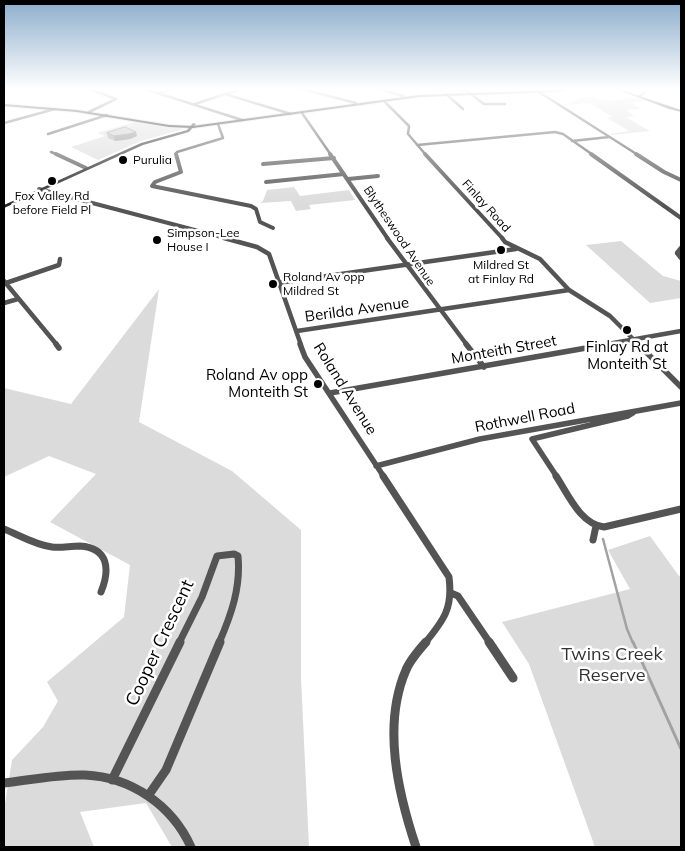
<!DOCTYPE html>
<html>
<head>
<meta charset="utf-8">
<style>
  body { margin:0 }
  #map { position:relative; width:685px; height:851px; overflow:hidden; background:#fff; font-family:Mulish,sans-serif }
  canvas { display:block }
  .frame { position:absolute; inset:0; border:5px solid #000; pointer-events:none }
</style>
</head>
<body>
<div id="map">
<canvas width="685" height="851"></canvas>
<div class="frame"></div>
</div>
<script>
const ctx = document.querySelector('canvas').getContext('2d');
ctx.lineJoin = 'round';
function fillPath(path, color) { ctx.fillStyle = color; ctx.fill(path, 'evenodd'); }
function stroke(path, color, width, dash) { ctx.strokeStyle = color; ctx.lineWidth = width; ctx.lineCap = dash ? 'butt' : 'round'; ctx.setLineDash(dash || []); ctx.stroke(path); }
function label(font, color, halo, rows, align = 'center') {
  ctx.font = font + ' Mulish,sans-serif'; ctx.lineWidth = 5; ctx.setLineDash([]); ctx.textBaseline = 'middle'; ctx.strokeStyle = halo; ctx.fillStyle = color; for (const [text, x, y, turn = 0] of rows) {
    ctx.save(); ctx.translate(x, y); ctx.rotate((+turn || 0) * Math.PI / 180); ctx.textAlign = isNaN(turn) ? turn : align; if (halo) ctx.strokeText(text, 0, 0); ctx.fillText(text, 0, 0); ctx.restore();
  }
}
fillPath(new Path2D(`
  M593 97C614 107 626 92 646 101L632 103 641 109 626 110 634 116 626 117 650 131 611 135 610 134 629 131 607 118 613 117 589 103 564 105 581 98Z
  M136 122 184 129 141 141 98 160 71 147 105 136 97 133Z
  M294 187 300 196 349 190 355 200 309 205 311 209 296 211 291 201 260 203 263 201 267 190Z
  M621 241 663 276 681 281V298L650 303 586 245Z
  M159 289 139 422 232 471 301 530V678L309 847H172L146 803 80 812 94 847H4V810L12 760 43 727 58 701 47 682 124 617 130 565 50 522 96 474 49 456 4 477V388L71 404Z
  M650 536 679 576 681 575V847H595L529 664 502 622 630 589 608 550Z`), '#dbdbdb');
stroke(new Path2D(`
  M603 539 627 629 633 643`), '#a2a2a2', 2.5);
stroke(new Path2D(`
  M633 642 681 749`), '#a2a2a2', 3);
const trunk = new Path2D(`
  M573 88H582L554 92 419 97 193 128 169 127 77 112 4 106V104L77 110 169 125 193 126 419 95 554 90Z`);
stroke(trunk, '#dbdbdb', 2);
stroke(new Path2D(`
  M87 88 116 99 89 112
  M142 88 242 120
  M298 88 356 103
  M376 88 403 96
  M454 88 467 91 484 104H505
  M551 88 560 91
  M539 92 638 155
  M157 93 176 88
  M225 94 242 89
  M446 94 463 109
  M640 96 649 88
  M384 101 409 126 408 134 426 155
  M195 104 225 94 291 114
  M302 113 331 155
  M4 123 55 109
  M48 134 107 115
  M572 141 609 137
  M417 145 555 132 563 134 593 155
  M51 152 58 155
  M176 155 177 152 223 138 218 124`), '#545454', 2.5);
stroke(new Path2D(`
  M56 154 86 168
  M176 154 181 172 155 182 152 186 251 206 256 209 260 222 273 228
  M330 154 388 239
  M425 154 503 239
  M591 154 681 218
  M636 154 664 172 681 180
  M263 164 334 158
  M348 179 378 176
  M266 182 344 174
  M39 189 229 239`), '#545454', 4);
stroke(new Path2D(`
  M224 238 257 247 269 254 301 345
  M387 238 467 345
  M502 238 505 242 540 259 569 290 610 316 639 345
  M681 248 677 253 681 258
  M4 281 57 345
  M6 283 59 265 60 259
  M278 283 516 249
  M4 303 18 299
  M297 331 569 290
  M602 345 681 331`), '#545454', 4.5);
stroke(new Path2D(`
  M56 344 59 348
  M300 344 305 357 384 477
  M466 344 484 367
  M638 344 681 387
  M330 393 609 344
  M376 466 480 439 681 403
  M557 477 532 439 628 416 633 413`), '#545454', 5.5);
stroke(new Path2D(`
  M383 476 449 577C453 608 444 620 425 643
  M556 476C568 494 580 524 604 527L681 509
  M4 529C19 535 35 545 52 547 61 548 70 546 80 546 109 548 110 570 101 592
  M593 540 596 526
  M451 593 458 596 490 643
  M179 643 202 597 217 556 234 554 238 556C241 588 231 615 219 643`), '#545454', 7);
stroke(new Path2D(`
  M489 642 513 678
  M112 780 180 642
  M4 783C31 780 58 774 85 775 131 777 172 805 191 847
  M148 796 166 770 220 642
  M416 847C398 793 382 725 406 670 410 660 418 651 426 642`), '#545454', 9);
fillPath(new Path2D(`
  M613 88H616L681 110V112L669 109Z
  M193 123 196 124 189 132 143 145 4 208V205L141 143 187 130Z`), '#212121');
fillPath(trunk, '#000');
fillPath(new Path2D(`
  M107 133 137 136 130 139 115 141 108 138Z`), '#a9a9a9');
fillPath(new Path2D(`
  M136 132 137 136 130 139 115 141 114 136Z`), '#898989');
const building = new Path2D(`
  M125 127 136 132 129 134 114 136 107 133Z`);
fillPath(building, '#c4c4c4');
stroke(building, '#898989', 1);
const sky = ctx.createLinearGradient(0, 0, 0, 207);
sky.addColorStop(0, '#8cadcc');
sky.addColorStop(0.43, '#fff');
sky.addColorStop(1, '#ffffff00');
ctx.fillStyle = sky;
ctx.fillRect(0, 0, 685, 207);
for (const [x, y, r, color] of [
  [123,160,5,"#000"],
  [52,181,5,"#000"],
  [157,240,5,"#000"],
  [501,250,5,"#000"],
  [273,284,5,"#000"],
  [627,330,5,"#000"],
  [318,384,5,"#000"]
]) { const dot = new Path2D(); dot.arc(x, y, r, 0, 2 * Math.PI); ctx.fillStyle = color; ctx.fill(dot); stroke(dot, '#fff', 2); }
label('12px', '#000', '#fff', [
  ["Purulia",133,160],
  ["Fox Valley Rd",52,196,"center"],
  ["before Field Pl",52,210,"center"],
  ["Simpson-Lee",167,233],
  ["House I",167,247],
  ["Mildred St",501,265,"center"],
  ["at Finlay Rd",501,279,"center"],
  ["Roland Av opp",283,277],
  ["Mildred St",283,291]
], 'left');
label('12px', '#000', '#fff', [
  ["Finlay Road",486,206,48],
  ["Blytheswood Avenue",399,236,56]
]);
label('15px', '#000', '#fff', [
  ["Berilda Avenue",357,310,-8],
  ["Monteith Street",504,350,-10],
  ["Roland Avenue",345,389,58],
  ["Rothwell Road",525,418,-11]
]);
label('15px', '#000', '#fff', [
  ["Finlay Rd at",627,347],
  ["Monteith St",627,364],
  ["Roland Av opp",308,375,"right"],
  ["Monteith St",308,392,"right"]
]);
label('18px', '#000', '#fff', [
  ["Cooper Crescent",160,643,-65]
]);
label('18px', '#323232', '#fff', [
  ["Twins Creek",612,655],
  ["Reserve",612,676]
]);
</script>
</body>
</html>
